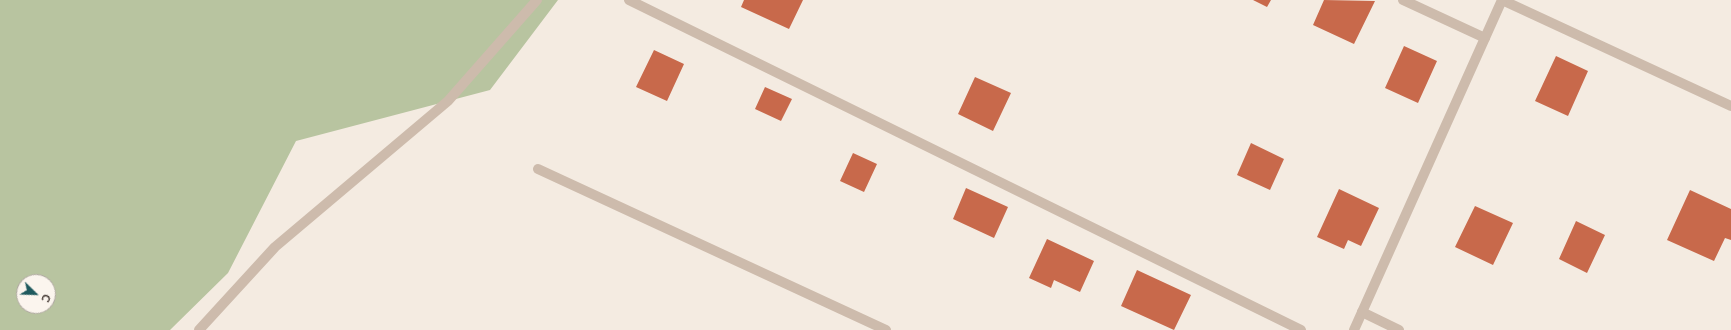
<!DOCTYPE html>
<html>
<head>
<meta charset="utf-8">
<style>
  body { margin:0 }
  #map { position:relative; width:1731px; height:330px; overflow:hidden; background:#f4ebe1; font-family:Lato,sans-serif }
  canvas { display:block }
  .north { position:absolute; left:16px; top:274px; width:40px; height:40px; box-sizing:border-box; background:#fbf5ee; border:1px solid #aea6a0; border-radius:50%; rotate:113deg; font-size:11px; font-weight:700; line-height:16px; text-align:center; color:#3b302b }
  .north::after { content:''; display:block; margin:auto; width:14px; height:18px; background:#1f5a5e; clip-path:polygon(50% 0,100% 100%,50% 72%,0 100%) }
</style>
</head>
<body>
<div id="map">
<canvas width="1731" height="330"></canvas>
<div class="north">С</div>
</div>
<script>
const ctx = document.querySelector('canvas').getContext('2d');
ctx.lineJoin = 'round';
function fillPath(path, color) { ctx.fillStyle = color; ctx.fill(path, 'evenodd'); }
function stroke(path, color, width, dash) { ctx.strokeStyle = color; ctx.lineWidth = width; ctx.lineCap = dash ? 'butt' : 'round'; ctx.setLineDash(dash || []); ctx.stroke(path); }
fillPath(new Path2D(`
  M0 0H558L490 90 296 141 228 273 170 330H0ZM24 282H48V306H24Z`), '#b8c4a0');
fillPath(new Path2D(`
  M744 0H803L789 29 741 7Z
  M1253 0H1271L1267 7Z
  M1324 0 1375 1 1354 44 1313 25Z
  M1404 46 1437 61 1418 103 1385 88Z
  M654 50 684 64 667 101 636 87Z
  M1556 56 1588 71 1568 116 1535 101Z
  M975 77 1011 93 993 131 958 114Z
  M765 87 792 99 781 121 755 109Z
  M1251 143 1284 159 1270 190 1237 175Z
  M853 153 877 164 864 192 840 181Z
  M966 188 1008 207 994 238 953 219Z
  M1339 189 1379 208 1361 246 1348 240 1344 249 1317 237Z
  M1690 190 1731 209V240L1725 238 1714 261 1667 240Z
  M1475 206 1513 223 1493 265 1455 247Z
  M1576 221 1605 235 1587 273 1559 259Z
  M1047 239 1094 261 1080 292 1054 280 1051 288 1029 278Z
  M1137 270 1191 295 1174 330 1121 306Z`), '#c8694b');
stroke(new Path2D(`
  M629 0 1301 330
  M1403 0 1485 38
  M1502 0 1731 106
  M538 169 886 330
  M1362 312 1399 330
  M199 330 275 247 448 101 537 0`), '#cdbbac', 10);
stroke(new Path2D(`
  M1354 330 1502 0`), '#cdbbac', 10);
</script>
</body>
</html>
